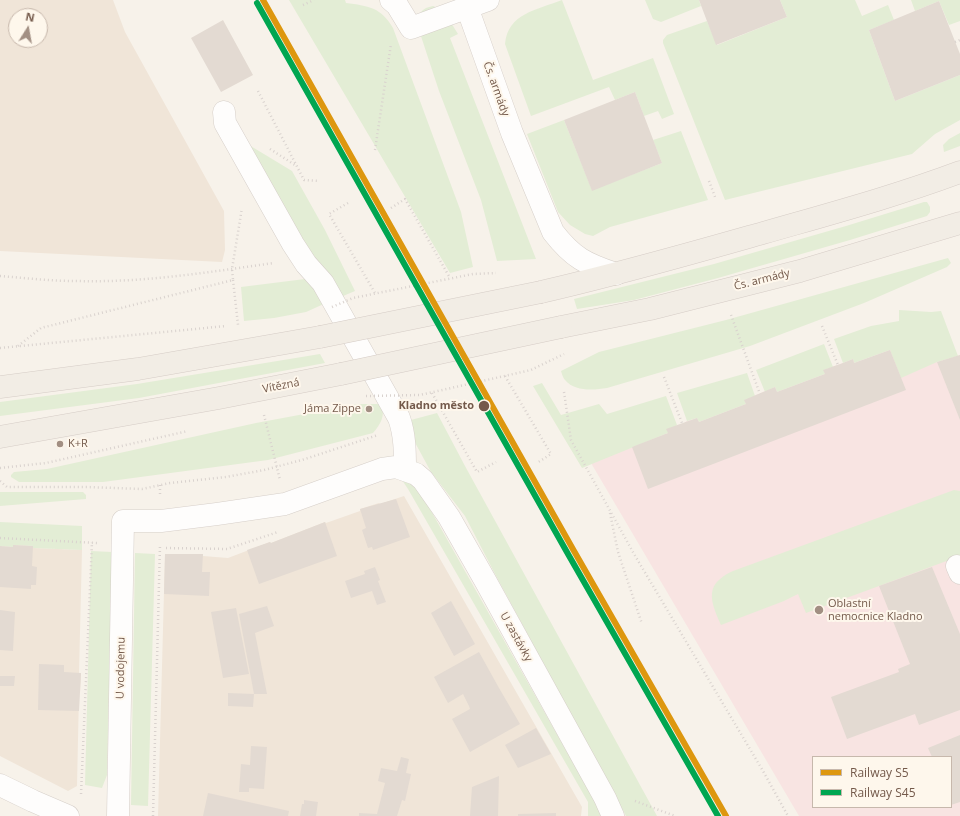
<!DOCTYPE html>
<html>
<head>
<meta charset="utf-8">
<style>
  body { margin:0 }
  #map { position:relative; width:960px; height:816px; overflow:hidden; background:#f7f2ea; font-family:"Open Sans",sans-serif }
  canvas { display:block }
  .legend { position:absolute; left:812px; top:756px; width:140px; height:52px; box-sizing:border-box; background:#fef7ec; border:1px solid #c7b8ac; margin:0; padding:5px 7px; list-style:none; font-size:12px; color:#745a4b }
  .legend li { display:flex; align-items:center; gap:8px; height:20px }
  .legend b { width:20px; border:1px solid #c7b8ac }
  .north { position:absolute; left:8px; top:8px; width:40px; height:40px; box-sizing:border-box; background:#fef7ec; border:1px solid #c7b8ac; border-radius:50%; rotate:11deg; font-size:11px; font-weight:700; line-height:16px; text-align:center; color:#745a4b }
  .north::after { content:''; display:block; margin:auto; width:14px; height:18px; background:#a28f83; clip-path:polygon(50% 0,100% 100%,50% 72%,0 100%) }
</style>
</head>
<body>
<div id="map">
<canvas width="960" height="816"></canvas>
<ul class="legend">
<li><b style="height:5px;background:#dd970f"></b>Railway S5</li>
<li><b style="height:5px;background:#00a651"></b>Railway S45</li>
</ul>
<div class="north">N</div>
</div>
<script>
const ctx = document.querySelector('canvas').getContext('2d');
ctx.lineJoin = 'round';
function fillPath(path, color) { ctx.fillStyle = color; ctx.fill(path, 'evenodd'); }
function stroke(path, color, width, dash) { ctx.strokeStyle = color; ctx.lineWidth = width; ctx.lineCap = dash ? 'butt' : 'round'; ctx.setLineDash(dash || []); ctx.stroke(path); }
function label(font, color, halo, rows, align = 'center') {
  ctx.font = font + ' "Open Sans",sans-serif'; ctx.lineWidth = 4; ctx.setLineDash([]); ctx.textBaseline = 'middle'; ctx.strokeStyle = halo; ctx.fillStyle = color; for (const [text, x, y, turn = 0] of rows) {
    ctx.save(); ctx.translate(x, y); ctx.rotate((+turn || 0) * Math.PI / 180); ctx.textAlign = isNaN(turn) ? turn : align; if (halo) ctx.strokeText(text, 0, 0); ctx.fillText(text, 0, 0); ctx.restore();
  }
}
fillPath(new Path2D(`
  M0 0H113L125 32 224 211 225 250 222 262 0 251ZM16 16H40V40H16Z
  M404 496 582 807 581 816H158L165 554H203V556L228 558 270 542 271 543 325 522 326 523 360 511V509L379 503 380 504Z
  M13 545 33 546 34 548 82 550 79 673H81L80 693H79L77 786 68 791 0 756V546L13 547Z`), '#f0e5d8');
fillPath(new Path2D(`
  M890 350 937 362 960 355V816H799L591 463 668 433 687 421 697 418 699 422 746 404 744 400 775 387 777 392 825 374 823 370 843 363 853 359 855 363ZM813 757H951V807H813Z`), '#f8e4e2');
fillPath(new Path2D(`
  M289 0H345L346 3C368 6 381 7 393 28L461 212 473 267 450 273Z
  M562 0 593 80 653 58 674 114 662 119 658 111 644 116 635 92 615 100 609 87 531 116 505 44C508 13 537 10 562 0Z
  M645 0H699L701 6 661 22 653 19Z
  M780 0H855L862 16 888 5 894 20 869 30 895 101 960 75V120L935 134 912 154 725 200 663 43V40L667 35 707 21 717 45 787 17Z
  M911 0H960V21L949 25 939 1 915 11Z
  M433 6 443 10 458 34 450 38 536 259 497 261 481 200 439 91 417 24C418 13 422 8 433 6Z
  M564 120 592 190 662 163 653 140 681 131 708 200 610 227 593 236 585 234 570 225 558 212 527 134Z
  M960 133V146L944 152 943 145 949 139Z
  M249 145 292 171 325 230 355 291 336 299Z
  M924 202H927L930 207V212L927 216 850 240 718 278 634 300 577 309 574 299 714 264 846 226Z
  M948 258 951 263 947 267 864 303 750 346 607 388C594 390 575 392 565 380 563 378 562 374 561 371L599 352 726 320Z
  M305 279 309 280 326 303 306 312 274 318 244 321 241 287Z
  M899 310 931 312 941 311 958 356 937 362 901 378 890 350 854 363 853 359 843 363 834 339 871 326 899 321Z
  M824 344 833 367 824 370 825 374 777 392 775 387 765 392 756 370Z
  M320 354 325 363 139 398 0 416V402L137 384Z
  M747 373 755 396 745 400 746 404 699 422 697 418 687 421 677 393Z
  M542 383 561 415 599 404 607 414 666 396 677 425 668 433 582 468 533 386Z
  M358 404H382C385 416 381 424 373 433L268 460 103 482H19L11 477V475L14 472 47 469 256 423Z
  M437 413 465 466 657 816H626L495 574 465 516 431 472 412 437 411 420Z
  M407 479 421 493 603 816H588V802L408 489 402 480Z
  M954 490 960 491V556L806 613 798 594 784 601 721 625C715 611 705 592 719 580 723 576 728 573 733 571Z
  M0 492H83L86 495V499L0 506Z
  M0 522 82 526V550L33 548V546L14 545 13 547 0 546Z
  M91 551 112 552 107 775 102 788 85 785Z
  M135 553 155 554 148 806 131 805Z`), '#e3edd5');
fillPath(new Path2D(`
  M699 0H780L787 17 716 45Z
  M939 1 960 54V75L895 101 869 30Z
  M223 20 253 75 221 92 191 38Z
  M635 92 662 163 592 191 564 120Z
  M890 350 906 390 648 489 632 447 668 433 666 429 697 418 699 422 746 404 744 400 775 387 777 392 825 374 823 370 843 363 853 359 854 363Z
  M960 355V420L937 362Z
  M396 499 410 537 373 550 372 547 368 548 362 530 366 528 360 509Z
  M325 522 337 556 259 584 247 550 270 542 271 543Z
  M13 545 33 546 32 566 37 567 36 585H31V589L0 587V546L13 547Z
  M165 554H203L202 572H210L209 596 164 594Z
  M375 567 380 580 378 581 386 602 377 605 372 591 351 598 345 581 365 574 364 571Z
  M932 567 960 634V710L919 725 915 714 847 739 831 697 899 672 898 669 910 664 879 586Z
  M451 601 475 644 454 656 431 613Z
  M267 606 274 626 255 633 267 694H254L239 614Z
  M236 608 249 674 223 678 211 612Z
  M0 610 15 612 13 651 0 650Z
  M479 652 499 688 520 724 470 752 452 719 470 709 469 706 463 694 448 703 434 677Z
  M39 664 64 665V672L81 673 79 711 38 710Z
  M0 676H15L14 686H0Z
  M228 693 254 694 253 707 228 706Z
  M536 728 551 754 518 768 505 745Z
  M960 735V802L951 805V757H932L928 748Z
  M251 746 267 747 264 789 249 788V792H239L241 764 250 765Z
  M401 757 409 759 406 773 411 774 405 801 402 800 397 816H359V813L377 814 385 783 378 781 381 768 397 771Z
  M499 776 498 816H470L472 787Z
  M208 793 289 811 288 816H203Z
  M304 800 318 802 316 816H300L302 804H304Z
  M556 813V816H518V814Z`), '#e3dad2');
const minor = new Path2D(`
  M391 0 397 5 411 28 488 0
  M467 7 512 133 553 232C573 258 586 264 616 274
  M224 112 225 123 293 244 306 264 323 283 399 418C405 435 405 452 405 470
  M957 566 960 573
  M0 785 33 801 68 816
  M118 816 123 521H161L217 514 285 504 382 469 396 467 416 474 423 480 449 517 486 582 605 798 613 816`);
const major = new Path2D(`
  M541 292C616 275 689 254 763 233 829 214 896 196 960 172
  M561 327 650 309 800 271 960 223
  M0 387 138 369 320 337
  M0 437 219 398 341 374`);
stroke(minor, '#d6cfc9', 23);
stroke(major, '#d5ccc6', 23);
stroke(new Path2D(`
  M303 5 314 0
  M955 42 960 40
  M258 91 304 180 319 181
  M270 149 295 165
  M375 150 391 44
  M709 181 715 197
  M348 203 329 214 375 293
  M391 208 405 199 450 278
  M0 276C25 278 51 281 76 281 143 283 209 272 274 263
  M233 280 238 325
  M731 315 760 394
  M822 326 838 365
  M18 346 41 328 233 280 232 269 242 208
  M0 348 226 326
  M505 376 551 454 537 463
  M664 377 682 423
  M564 392 571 440 634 554 763 771 788 816
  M432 393 477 472 496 462
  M264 415 280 480
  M0 468 46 463 188 431
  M0 481 7 487H87L142 489 170 483 226 477 264 470 302 460 378 435
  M160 485V497
  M610 513 618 552 642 624
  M0 538 97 543
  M166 548 227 549 278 532
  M81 794 92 542
  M635 801 675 816
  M153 816 160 545`), '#d9d2ce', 2.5, [1, 3]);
stroke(minor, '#fefdfc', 22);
stroke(major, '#f2ede5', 22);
const majorBridge = new Path2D(`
  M320 337 541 292
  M341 374 561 327`);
stroke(majorBridge, '#d5ccc6', 23, []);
stroke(new Path2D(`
  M332 307 353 298 473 274 496 273
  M366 396 420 395 531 370 564 354`), '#d9d2ce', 2.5, [1, 3]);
stroke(majorBridge, '#f2ede5', 22);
stroke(new Path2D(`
  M263 0 574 551 726 816`), '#dd970f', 6);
stroke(new Path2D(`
  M257 3 568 554 718 816`), '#00a651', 6);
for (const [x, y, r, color] of [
  [484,406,6,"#745a4b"],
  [369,409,4,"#a28f83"],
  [60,444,4,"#a28f83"],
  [819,610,5,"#a28f83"]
]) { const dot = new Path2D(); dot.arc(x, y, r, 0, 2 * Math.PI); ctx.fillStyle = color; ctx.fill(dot); stroke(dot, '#fef7ec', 1.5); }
label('11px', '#745a4b', '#fef7ec', [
  ["Čs. armády",496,89,70],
  ["Čs. armády",762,280,-14],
  ["Vítězná",281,386,-11],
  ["U zastávky",516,637,61],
  ["U vodojemu",121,668,-89]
]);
label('bold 11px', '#745a4b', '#fef7ec', [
  ["Kladno město",474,406]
], 'right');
label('11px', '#745a4b', '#fef7ec', [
  ["Jáma Zippe",361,409,"right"],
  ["K+R",68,444],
  ["Oblastní",828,604],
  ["nemocnice Kladno",828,617]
], 'left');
</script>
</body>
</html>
